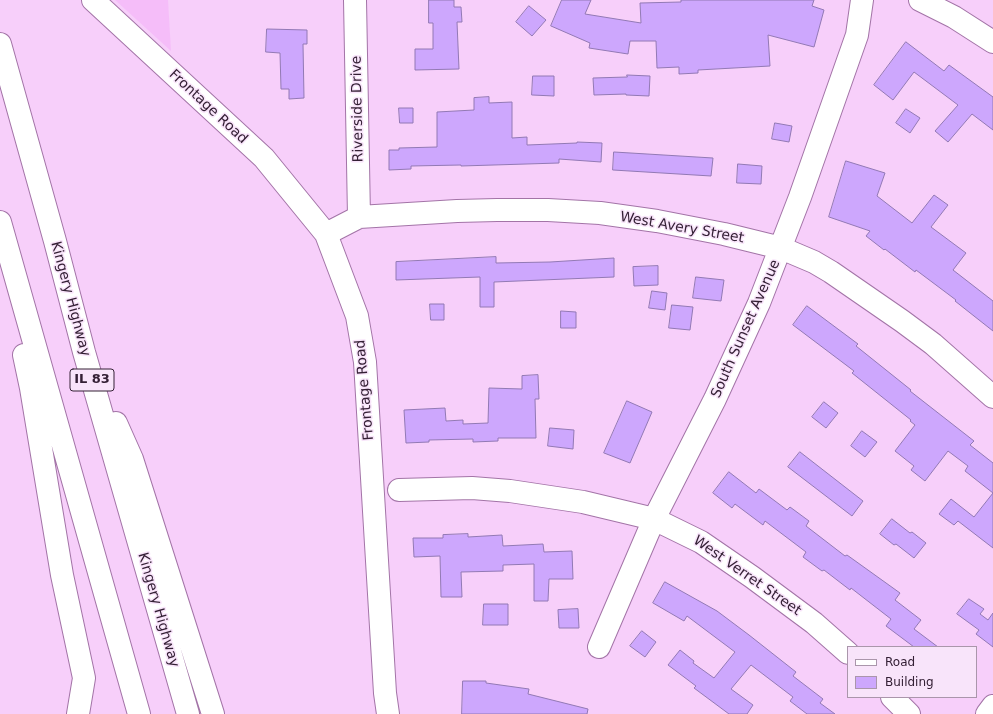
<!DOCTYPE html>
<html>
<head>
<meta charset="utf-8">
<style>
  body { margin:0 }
  #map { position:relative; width:993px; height:714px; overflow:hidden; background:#f7cffa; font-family:"DejaVu Sans",sans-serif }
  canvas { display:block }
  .legend { position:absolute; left:847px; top:646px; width:130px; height:52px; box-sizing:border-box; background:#f8e4fa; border:1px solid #aa96ab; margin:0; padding:5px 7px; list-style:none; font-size:12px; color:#342035 }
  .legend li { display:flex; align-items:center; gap:8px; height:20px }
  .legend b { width:20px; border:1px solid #aa96ab }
</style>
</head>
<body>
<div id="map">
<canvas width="993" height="714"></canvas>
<ul class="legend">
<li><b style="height:5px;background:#fff"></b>Road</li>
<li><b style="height:11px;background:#cda7fd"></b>Building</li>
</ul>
</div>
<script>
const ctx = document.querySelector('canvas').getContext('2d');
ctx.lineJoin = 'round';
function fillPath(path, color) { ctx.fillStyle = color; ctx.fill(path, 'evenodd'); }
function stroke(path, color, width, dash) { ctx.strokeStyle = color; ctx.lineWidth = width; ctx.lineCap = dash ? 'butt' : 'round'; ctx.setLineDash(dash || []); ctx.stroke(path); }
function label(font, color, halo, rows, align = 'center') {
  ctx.font = font + ' "DejaVu Sans",sans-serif'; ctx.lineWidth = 3; ctx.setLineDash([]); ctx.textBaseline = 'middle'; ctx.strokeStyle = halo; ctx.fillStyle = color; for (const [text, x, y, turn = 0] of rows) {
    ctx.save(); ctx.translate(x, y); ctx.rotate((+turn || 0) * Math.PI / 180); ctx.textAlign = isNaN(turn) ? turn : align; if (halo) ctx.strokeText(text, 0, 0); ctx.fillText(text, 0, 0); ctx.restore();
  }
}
fillPath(new Path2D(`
  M115 0H168L171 51Z`), '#f5bdf9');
const building = new Path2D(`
  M429 0H454V7H461L462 22H457L459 69 415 70V49H433V23H429Z
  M562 0H591L585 14 641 23 640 3 681 2V0H814L812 6 824 10 814 47 768 35 770 66 698 70V73L679 74V67L657 68 656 41H630L628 54 589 48 590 43 551 26Z
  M529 6 546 20 532 36 516 22Z
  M267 29 307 30V44H303L304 98 289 99V89H281L280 53 266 52Z
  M906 42 944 71 949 65 993 97V130L972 114 948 142 935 131 958 105 914 72 893 100 874 85Z
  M627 75 650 76 649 96 626 95V94L594 95 593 78 627 77Z
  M533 76H554V96L532 95Z
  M489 97V103L512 102V138L527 137V145L577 143V142L602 143 601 162 559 159V163L461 166V165L411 166V169L389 170V150H399V148L437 147V112L474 110V98Z
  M399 108H413V123H400Z
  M906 109 920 118 910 133 896 123Z
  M775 123 792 126 789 142 772 139Z
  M614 152 713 158 711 176 613 170Z
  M846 161 885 173 877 196 912 223 934 195 948 205 931 227 966 253 953 270 993 301V331L955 301 956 300 916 270 915 272 885 249 884 250 866 236 870 231 829 217Z
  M738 164 762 166 761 184 737 183Z
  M496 257V263L550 262 614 258V277L494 282V307H480V277L396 280V262Z
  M658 266V285L634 286 633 267Z
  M696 277 724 280 721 301 693 298Z
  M652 291 667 293 665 310 649 308Z
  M430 304H444V320H431Z
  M672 305 693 307 690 330 669 328Z
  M807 306 858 344 856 346 911 390 910 391 974 441 970 445 993 463V548L958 521 954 525 939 514 951 499 974 517 993 493 965 471 968 466 948 451 925 481 911 470 914 466 895 451 915 425 910 421 911 420 852 373 854 371 793 325Z
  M561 311 576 312V328H561Z
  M538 375 539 399H535L536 438H498V441L473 442V439L429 440V442L406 443 404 410 445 408 446 421 463 420V424L488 423 489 388 522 389V376Z
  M627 401 652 412 630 463 604 453Z
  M824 402 838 413 826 428 812 417Z
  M550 428 574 430 573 449 548 446Z
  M862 431 877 442 865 457 851 446Z
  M800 452 863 501 852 516 788 467Z
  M729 472 756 493 759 489 787 510 790 507 809 521 806 526 845 556 847 555 900 593 895 600 921 620 914 629 938 647H914L886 626 891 619 851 588 850 590 824 570 822 571 803 557 806 552 765 521 763 525 735 504 732 508 713 493Z
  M892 519 910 533 912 532 926 543 914 558 896 544 894 545 880 534Z
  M468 534V537L502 535 503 546 543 544 544 552 572 551 573 579H549L548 601H534V564L503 565V571L461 572 462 597H441L440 556 414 557 413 538H443V535Z
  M665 582 717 611 749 635 796 672 793 676 823 699 820 703 835 714H807L790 701 793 697 751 665 731 689 753 705 747 714H729L694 688 696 686 668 665 680 650 694 661 693 663 714 678 735 652 687 616 684 621 653 603Z
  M969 599 984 609 980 614 988 620 993 613V647L976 634 979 630 957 614Z
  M484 604H508V625H483Z
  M578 609 579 628H559L558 610Z
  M642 631 656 642 645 657 630 646Z
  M463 681H486V683L529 689 528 694 588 709 587 714H462Z`);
fillPath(building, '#cda7fd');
stroke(building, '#9279b4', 1);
const minor = new Path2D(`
  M93 0 264 158 326 234 357 316 365 362 385 693 388 714
  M355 0 359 217
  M920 0 954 17 993 42
  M326 234 359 217 457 211 497 210H548L600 213 657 221 724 234 781 248 814 262 831 272 902 321 933 344 993 397
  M399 490 472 488 510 491 583 502 654 519 701 542 752 577 814 623 848 653
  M599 647 654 519 715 399 759 303 800 197 857 35 862 0
  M892 697 909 714
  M987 714 993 706`);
const highway = new Path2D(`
  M0 44 55 241 84 352 188 714
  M0 222 139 714
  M24 355 31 388 62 575 84 678 78 714
  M116 423 132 459 213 714`);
stroke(minor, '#a374a7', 24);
stroke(highway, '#a374a7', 24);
stroke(minor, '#fff', 22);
stroke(highway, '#fff', 22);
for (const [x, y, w] of [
  [92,380,44]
]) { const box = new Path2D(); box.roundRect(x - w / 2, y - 11, w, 22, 3); ctx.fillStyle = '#f8e4fa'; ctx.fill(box); stroke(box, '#342035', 1); }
label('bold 13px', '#342035', null, [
  ["IL 83",92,380]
]);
label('14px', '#342035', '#f8e4fa', [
  ["Frontage Road",208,107,43],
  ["Riverside Drive",358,109,-91],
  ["West Avery Street",682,228,10],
  ["Kingery Highway",70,299,75],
  ["South Sunset Avenue",746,329,-66],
  ["Frontage Road",365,390,-95],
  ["West Verret Street",747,576,35],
  ["Kingery Highway",158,610,74]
]);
</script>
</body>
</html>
